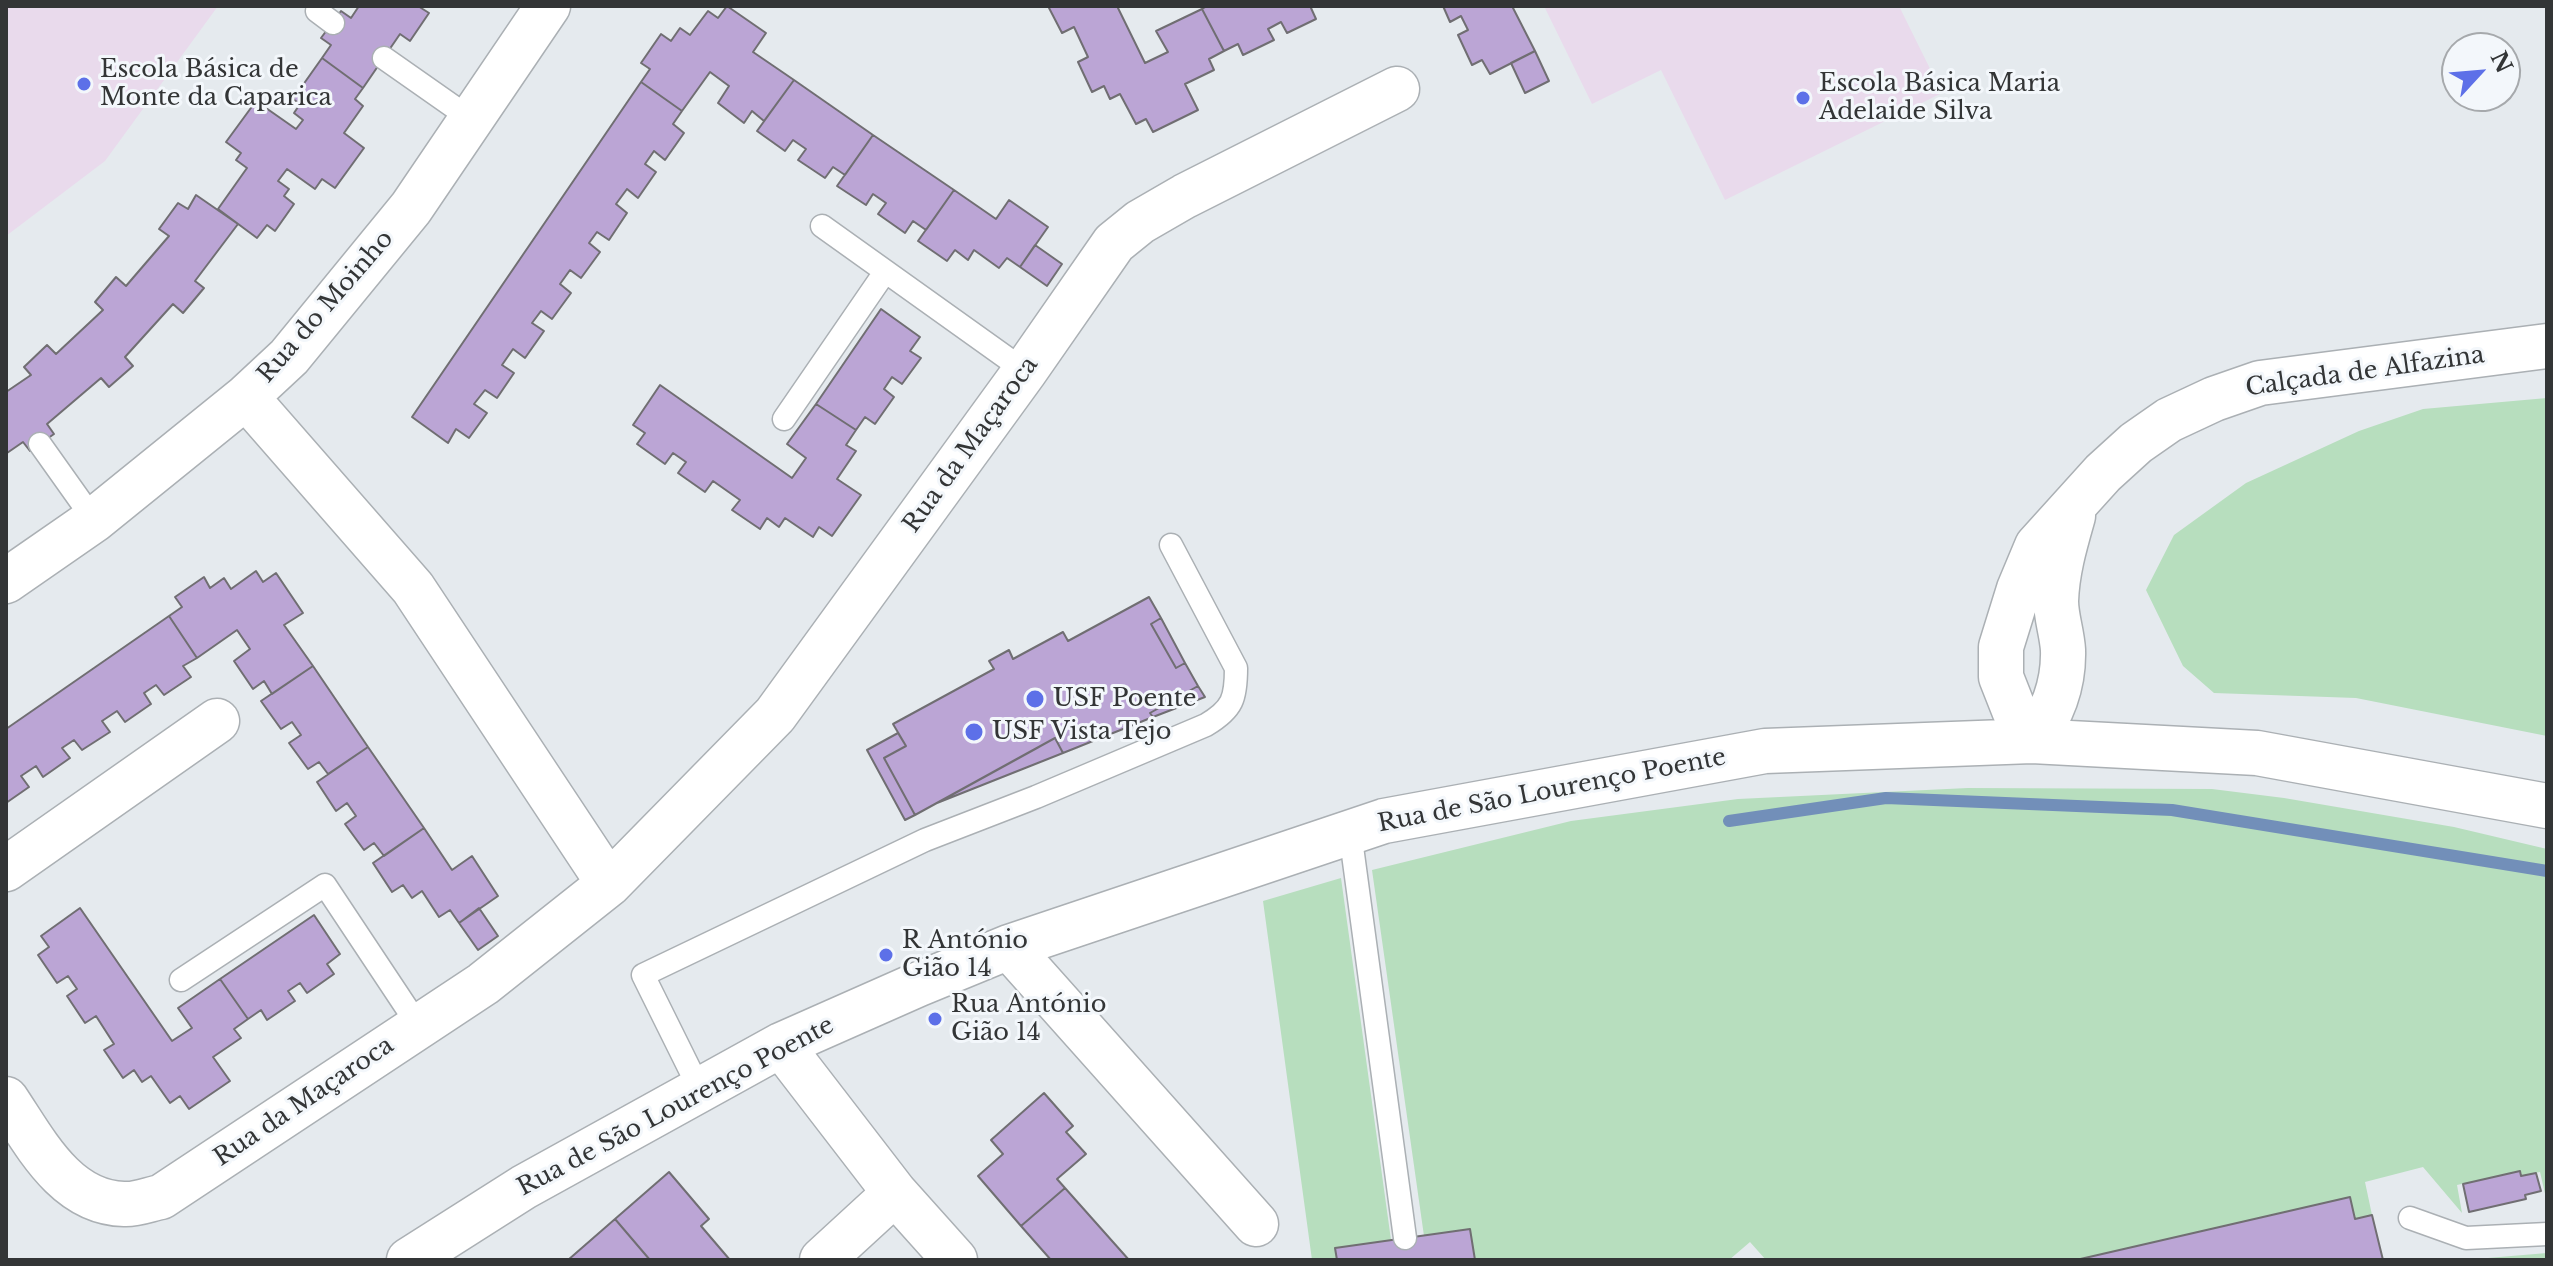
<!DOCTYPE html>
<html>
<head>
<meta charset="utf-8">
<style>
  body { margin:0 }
  #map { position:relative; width:2553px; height:1266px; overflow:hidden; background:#e5eaee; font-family:"Libre Baskerville",serif }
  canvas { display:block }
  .frame { position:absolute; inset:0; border:8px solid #333536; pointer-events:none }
  .north { position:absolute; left:2441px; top:32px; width:80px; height:80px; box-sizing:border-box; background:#f3f7fb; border:2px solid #a6a9ac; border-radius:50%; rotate:64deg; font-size:22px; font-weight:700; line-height:32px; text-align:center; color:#333536 }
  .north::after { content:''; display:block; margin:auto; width:28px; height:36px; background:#5d70e8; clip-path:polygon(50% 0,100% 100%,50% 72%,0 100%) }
</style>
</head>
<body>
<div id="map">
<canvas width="2553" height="1266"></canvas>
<div class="frame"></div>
<div class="north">N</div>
</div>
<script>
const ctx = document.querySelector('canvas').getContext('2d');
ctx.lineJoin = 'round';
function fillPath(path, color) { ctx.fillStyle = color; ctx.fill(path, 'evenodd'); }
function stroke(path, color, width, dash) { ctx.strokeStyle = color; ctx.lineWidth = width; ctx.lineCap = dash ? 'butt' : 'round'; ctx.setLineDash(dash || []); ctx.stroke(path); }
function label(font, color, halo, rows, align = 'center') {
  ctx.font = font + ' "Libre Baskerville",serif'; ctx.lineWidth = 6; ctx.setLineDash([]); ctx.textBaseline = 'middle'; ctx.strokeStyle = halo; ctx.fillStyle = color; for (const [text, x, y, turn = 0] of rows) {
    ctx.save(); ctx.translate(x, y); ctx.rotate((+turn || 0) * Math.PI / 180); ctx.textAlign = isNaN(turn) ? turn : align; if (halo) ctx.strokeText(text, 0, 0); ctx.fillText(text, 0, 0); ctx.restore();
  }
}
fillPath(new Path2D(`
  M6 6H218L105 161 6 236Z
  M1544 6H1899L1942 93 1725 200 1661 70 1592 104Z`), '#e9daec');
fillPath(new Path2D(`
  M2547 398V736L2356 698 2214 693 2183 666 2146 590 2174 535 2246 483 2359 431 2423 409Z
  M1968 788 2212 789 2284 798 2454 827 2547 849V1202L2540 1172 2521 1176 2519 1171 2457 1185 2462 1213 2423 1167 2365 1182 2372 1215 2355 1219 2349 1197 2076 1260H1766L1750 1242 1729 1260H1475L1424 1236 1372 870 1571 821 1738 799Z
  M1341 878 1391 1240 1335 1249 1337 1260H1312L1263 901Z
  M2547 1253V1260H2464Z`), '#b7debe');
stroke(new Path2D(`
  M1729 821 1886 798 2172 810 2547 871`), '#728fb9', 12);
const building = new Path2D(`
  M359 6H418L429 13 410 41 400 34 363 88 322 58 331 45 321 38 341 11 351 18Z
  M727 6 766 33 753 52 794 80 764 121 752 111 744 123 718 103 729 86 710 72 682 111 641 82 650 69 641 63 661 34 671 41 680 28 690 35 708 11 718 18Z
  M1048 6H1117L1145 63 1168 52 1156 31 1202 9 1224 51 1209 59 1214 70 1185 84 1198 110 1153 132 1146 119 1136 124 1120 94 1110 99 1104 86 1092 92 1078 62 1088 57 1074 27 1062 33Z
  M1207 6H1314L1311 8 1316 19 1287 33 1281 22 1268 29 1274 40 1243 55 1238 44 1224 51 1202 9Z
  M1443 6H1512L1535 51 1490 74 1482 60 1472 65 1458 35 1468 30 1461 16 1450 22Z
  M1535 51 1549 81 1525 93 1511 63Z
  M322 58 363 88 355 99 363 106 344 133 364 148 335 188 322 179 315 189 287 169 278 181 289 189 284 196 294 204 275 231 267 225 257 238 218 209 247 168 236 160 241 153 226 142 256 101 296 129 303 120 294 113 300 104 293 99Z
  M794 80 873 135 845 175 833 167 825 178 798 160 806 149 793 140 785 151 757 131Z
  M641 82 682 111 673 124 684 133 665 160 654 151 645 164 656 172 638 198 627 189 616 204 627 213 609 240 597 232 589 243 600 252 581 278 570 270 560 284 571 293 552 319 541 311 532 323 544 331 525 358 513 349 502 365 514 373 497 398 485 390 474 404 487 413 469 438 456 429 448 443 412 417Z
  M873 135 954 190 926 230 913 221 905 233 878 214 886 203 873 194 866 205 837 186Z
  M954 190 996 219 1009 200 1048 227 1020 267 1007 258 999 268 974 250 968 260 955 250 947 261 918 241Z
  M196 195 238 224 195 281 204 288 183 313 173 304 125 357 133 366 109 387 101 378 47 424 54 434 30 451 23 442 7 453 6 392 31 375 24 367 47 345 56 354 103 310 95 302 116 277 126 286 169 236 159 229 178 203 188 209Z
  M1035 245 1062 264 1047 286 1020 267Z
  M881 309 920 337 910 351 921 358 902 384 892 377 884 389 894 397 875 424 865 417 856 430 816 404Z
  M660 385 792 478 806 458 787 444 816 404 856 430 846 445 856 451 837 479 861 495 832 536 819 527 813 537 785 518 779 527 767 518 760 529 732 510 740 500 713 481 705 492 678 473 686 462 673 453 665 464 637 444 645 433 633 425Z
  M256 571 263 582 276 573 303 613 284 625 313 666 272 694 264 681 253 689 234 661 250 649 237 630 197 658 169 616 182 607 175 597 204 577 210 588 224 578 231 589Z
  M1149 597 1161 618 1151 624 1176 668 1185 663 1198 686 1150 713 1153 717 1063 753 1055 738 915 815 884 758 906 746 893 724 994 669 989 661 1009 650 1013 659 1063 632 1068 641Z
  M169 616 197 658 183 666 191 677 164 695 156 685 144 693 151 704 125 722 117 711 102 721 110 732 82 750 74 740 62 748 70 758 43 777 36 766 21 776 29 787 6 803V729Z
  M1161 618 1185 663 1176 668 1151 624Z
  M313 666 368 747 328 774 319 762 308 769 289 743 301 735 292 722 281 729 261 701Z
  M1198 686 1205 697 1153 717 1150 713Z
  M898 733 906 746 884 758 915 815 905 820 867 750Z
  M1055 738 1063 753 937 803 1037 748Z
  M368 747 424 828 384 856 374 843 364 850 345 824 356 816 347 803 336 811 317 782Z
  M424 828 452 870 472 856 498 896 459 923 450 910 439 917 422 891 412 898 403 885 392 892 373 863Z
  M80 908 172 1041 192 1028 178 1008 220 979 248 1019 234 1029 241 1038 213 1057 230 1081 189 1109 180 1096 170 1103 151 1076 142 1082 134 1070 123 1078 104 1050 114 1044 96 1016 85 1023 67 996 77 989 68 976 57 983 38 955 49 947 41 936Z
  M479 908 498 936 478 950 459 923Z
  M314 915 340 954 327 964 334 974 307 993 300 983 288 991 295 1001 267 1020 261 1010 248 1019 220 979Z
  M1044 1093 1073 1126 1066 1132 1086 1154 1057 1179 1065 1188 1021 1226 978 1176 1003 1154 991 1140Z
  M2520 1171 2521 1176 2536 1173 2541 1191 2525 1195 2526 1199 2469 1212 2463 1184Z
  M669 1172 709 1219 701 1226 730 1260H650L615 1219Z
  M1065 1188 1129 1260H1051L1021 1226Z
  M2350 1197 2355 1219 2372 1215 2383 1260H2076Z
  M615 1219 650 1260H568Z
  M1470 1229 1475 1260H1337L1335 1248Z`);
fillPath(building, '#bba5d5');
stroke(building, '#706e72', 2);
const service = new Path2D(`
  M317 11 333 23
  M384 58 471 119
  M822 226 1025 371
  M784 419 885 272
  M40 444 94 520
  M1350 832 1405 1238
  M181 980 325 885 418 1025
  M700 1090 643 975 925 840 1036 797 1206 725C1233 709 1236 698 1236 668L1171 545
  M2410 1218 2466 1238 2547 1234`);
const minor = new Path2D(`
  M246 397 413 588 609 884
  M6 581 94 520 246 397 289 357 411 208 548 6
  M2032 741 2014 710 2001 677V647L2019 589 2037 546 2103 473 2136 443 2169 420 2214 399 2260 383 2547 346
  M2032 741C2053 714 2064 685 2063 650 2062 633 2056 617 2056 601 2057 571 2065 544 2073 516
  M6 869 217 721
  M1009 947 1256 1224
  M781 1045 895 1193 955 1260
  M6 1099C35 1142 65 1203 124 1204 136 1205 150 1199 161 1197L483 984 609 884 775 715 1025 371 1114 243 1140 222 1185 196 1397 89
  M409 1260 524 1187 781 1045 919 984 1009 947 1384 821 1765 751 2032 741 2257 753 2547 806
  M822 1260 895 1193`);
stroke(service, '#abb0b4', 25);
stroke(minor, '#abb0b4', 47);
stroke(service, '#fff', 22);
stroke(minor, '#fff', 44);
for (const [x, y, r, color] of [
  [84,84,8,"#5d70e8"],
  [1803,98,8,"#5d70e8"],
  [1035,699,10,"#5d70e8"],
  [974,732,10,"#5d70e8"],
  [886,955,8,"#5d70e8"],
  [935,1019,8,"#5d70e8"]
]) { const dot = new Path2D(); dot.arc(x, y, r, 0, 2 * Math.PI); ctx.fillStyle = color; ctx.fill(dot); stroke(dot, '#f3f7fb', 3); }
label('24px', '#333536', '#f3f7fb', [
  ["Escola Básica de",100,70],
  ["Monte da Caparica",100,98],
  ["Escola Básica Maria",1819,84],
  ["Adelaide Silva",1819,112],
  ["USF Poente",1053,699],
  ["USF Vista Tejo",992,732],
  ["R António",902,941],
  ["Gião 14",902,969],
  ["Rua António",951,1005],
  ["Gião 14",951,1033]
], 'left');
label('24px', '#333536', '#f3f7fb', [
  ["Rua do Moinho",326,307,-49],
  ["Calçada de Alfazina",2365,372,-8],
  ["Rua da Maçaroca",971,445,-54],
  ["Rua de São Lourenço Poente",1552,791,-11],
  ["Rua da Maçaroca",304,1102,-34],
  ["Rua de São Lourenço Poente",676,1107,-28]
]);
</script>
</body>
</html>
